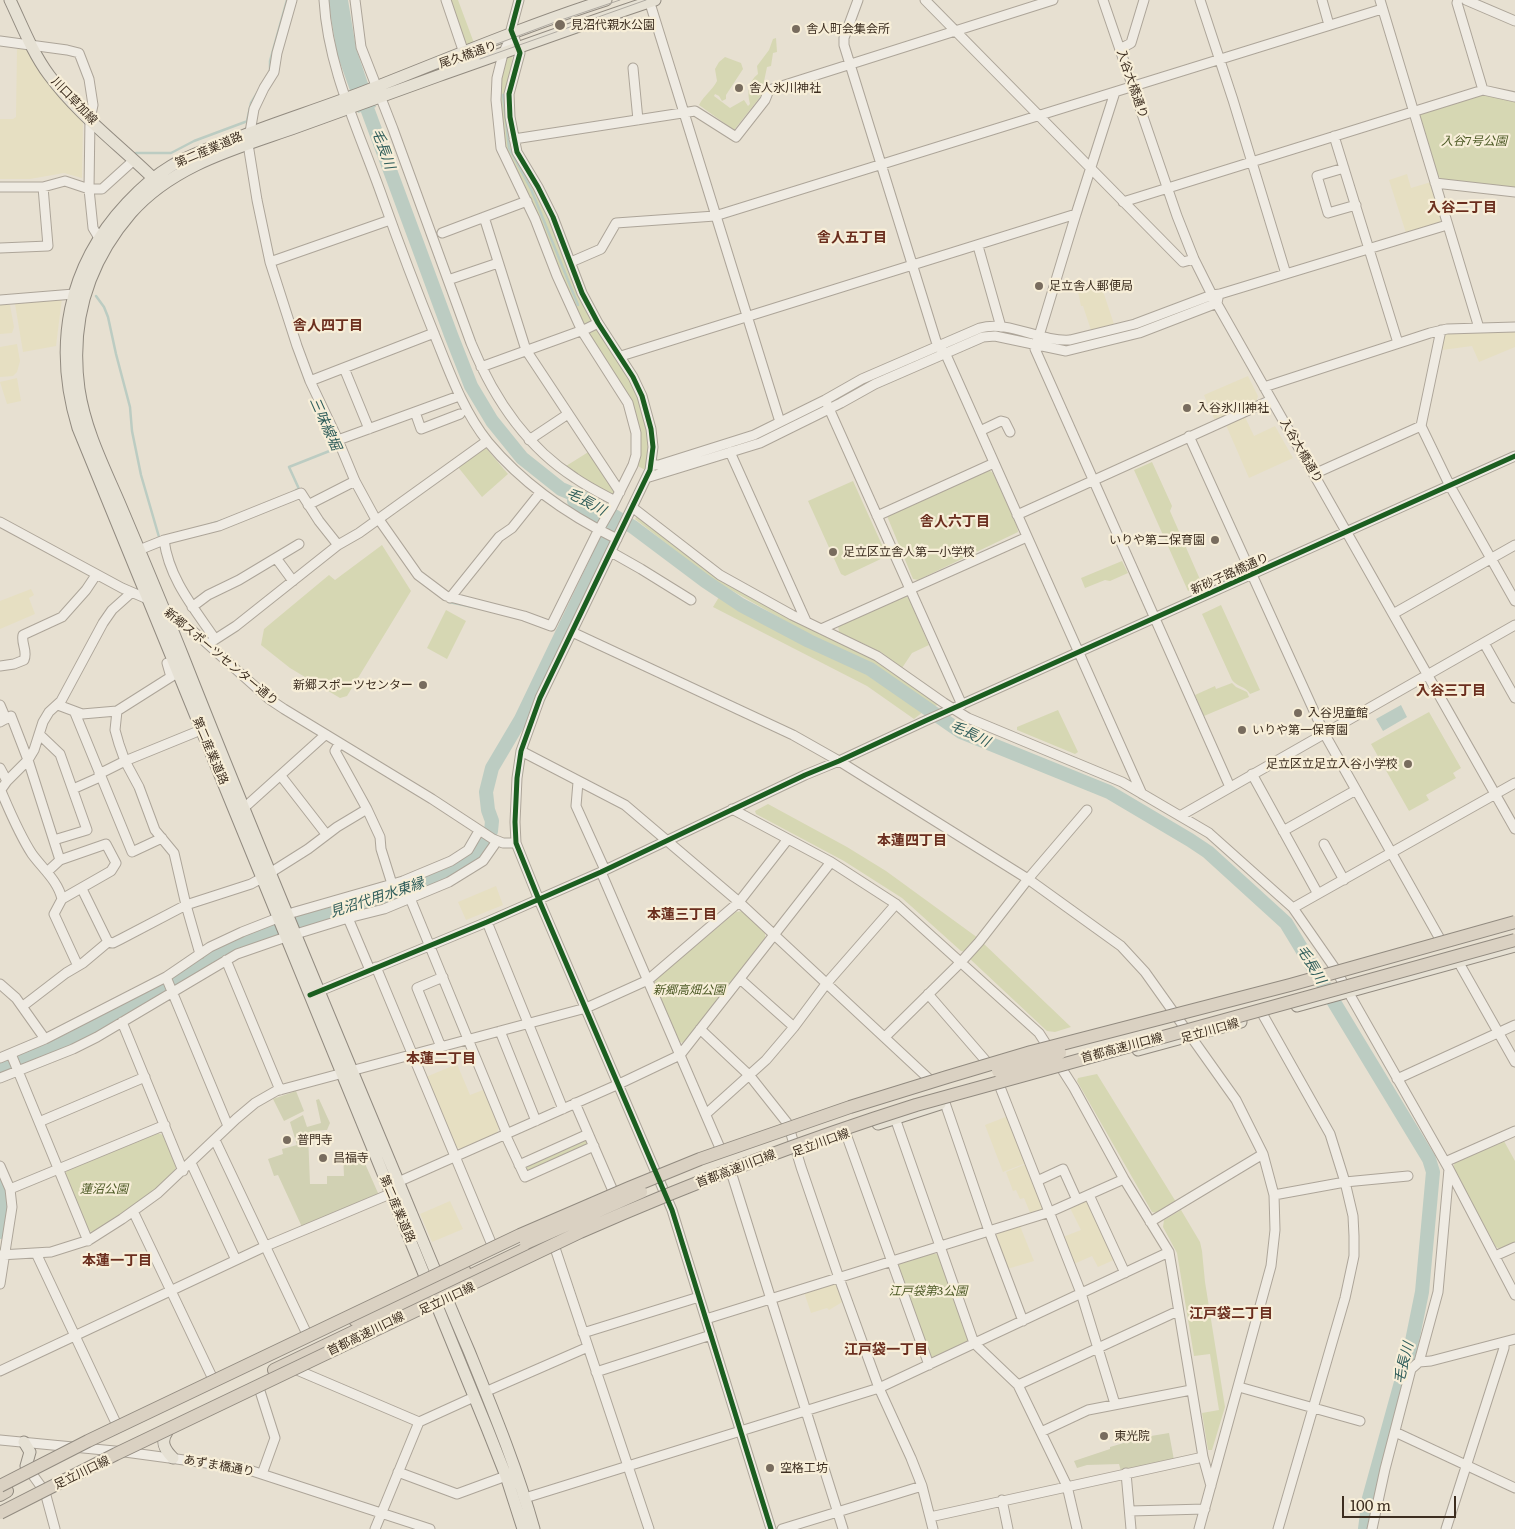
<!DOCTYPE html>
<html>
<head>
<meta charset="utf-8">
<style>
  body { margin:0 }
  #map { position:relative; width:1515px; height:1529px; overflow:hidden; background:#e7e0d1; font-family:Literata,serif }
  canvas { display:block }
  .scale { position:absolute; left:1342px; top:1496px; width:114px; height:22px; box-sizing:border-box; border:2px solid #3d2e20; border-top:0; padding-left:6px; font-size:15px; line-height:18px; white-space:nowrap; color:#3d2e20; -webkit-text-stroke:4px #f7eed8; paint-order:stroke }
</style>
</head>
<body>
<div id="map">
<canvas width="1515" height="1529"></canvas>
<div class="scale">100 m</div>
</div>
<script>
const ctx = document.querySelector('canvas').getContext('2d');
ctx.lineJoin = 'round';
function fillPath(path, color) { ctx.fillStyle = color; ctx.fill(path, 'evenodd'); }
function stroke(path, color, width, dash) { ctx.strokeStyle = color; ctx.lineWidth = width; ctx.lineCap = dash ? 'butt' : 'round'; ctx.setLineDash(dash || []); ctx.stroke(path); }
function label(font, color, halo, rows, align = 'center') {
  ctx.font = font + ' Literata,"Noto Sans JP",serif'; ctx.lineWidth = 4.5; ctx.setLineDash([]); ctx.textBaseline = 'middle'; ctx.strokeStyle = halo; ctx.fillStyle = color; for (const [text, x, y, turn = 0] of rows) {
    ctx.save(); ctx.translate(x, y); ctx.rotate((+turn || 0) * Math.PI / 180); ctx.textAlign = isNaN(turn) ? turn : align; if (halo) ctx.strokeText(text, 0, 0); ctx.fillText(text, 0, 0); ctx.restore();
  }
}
fillPath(new Path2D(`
  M21 48 26 49 51 87 83 121 82 178 64 173 30 179H0V119H13L16 117 17 49Z
  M1407 174 1411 188 1431 182 1442 218 1439 223 1406 233 1389 180Z
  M1099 279 1114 324 1091 330 1083 306H1081L1077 287Z
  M62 298 56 346 23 352 15 304Z
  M0 305H10L14 327 12 333 0 334Z
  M1448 331H1515V347L1479 362 1472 346 1442 350 1444 336Z
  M17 344 20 361 17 372 13 376 0 377V347Z
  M1248 376 1258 396 1256 403 1215 421 1204 395Z
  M17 378 21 401 7 404 0 382Z
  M1245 417 1254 436 1275 426 1293 458 1249 478 1226 425Z
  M31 589 34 595 29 598 35 614 0 629V601Z
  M496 886 503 905 466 920 458 902Z
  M457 1064 470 1095 483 1090 499 1127 497 1133 461 1149 455 1147 426 1077Z
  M1008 1116 1026 1163 1003 1172 985 1125Z
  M1026 1164 1044 1206 1042 1211 1031 1215 1024 1198 1020 1199 1016 1190 1013 1191 1006 1172Z
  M450 1201 463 1229 432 1242 420 1214Z
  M1085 1201 1090 1203 1116 1259 1098 1267 1092 1256 1074 1264 1063 1237 1081 1230 1070 1208Z
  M1020 1226 1034 1261 1007 1269 996 1237 997 1234Z
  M834 1283 839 1286 844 1301 829 1310 827 1308 811 1313 804 1292Z`), '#e6dfc2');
fillPath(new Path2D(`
  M449 0H458L474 43 465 47Z
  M776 38 777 52 773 53 771 66 767 67 761 96 734 130 699 105C704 95 712 91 717 81L715 69 719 62 725 57 741 63 743 69 726 95V99L722 101 719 96 715 94 714 96 730 108 744 100 748 106 750 104C747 92 748 82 758 74L757 66 769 50 773 39Z
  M513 53 508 89 513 142 537 188 569 263 632 380 638 396 651 441 647 471 636 465 629 398 584 326 503 147 498 100 505 56Z
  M1484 92 1515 100V188L1441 179 1437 174 1419 117 1422 111Z
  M1208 298 1211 303 1137 332 1061 348 990 334 759 441 653 474 654 469 756 436 869 378 990 327 1061 343Z
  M486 448 508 474 482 497 458 467Z
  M590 451 617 492 611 497 566 466Z
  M1152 462 1172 506 1170 511 1202 584 1188 591 1134 470Z
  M989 470 993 473 1017 526 1018 532 918 580 913 579 887 516Z
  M853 481 887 556 845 576 841 574 808 501Z
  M637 516 750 595 813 630 878 661 938 702V705L932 707 874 668 813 637 710 578 635 519Z
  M382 545 411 591 347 696 340 698 290 668 261 645 264 629 329 575 335 580Z
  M1122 561 1128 573 1110 581 1105 580 1085 588 1081 578Z
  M905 596 909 598 929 645 912 653 902 668 881 652 839 632 838 626Z
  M719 597 739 610 858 669 923 712 914 719 867 686 713 607Z
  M1221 605 1260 690 1250 694C1246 686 1237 687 1232 680L1202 614Z
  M446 610 466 621 447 659 427 648Z
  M1232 683 1236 687 1247 692 1249 697 1204 716 1195 695 1215 686 1216 689Z
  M1058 710 1078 752 1075 754 1017 730V727Z
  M1429 712 1461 768 1453 773 1456 778 1426 795 1429 800 1409 811 1371 744Z
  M768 804 847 847 886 871 978 938 965 952 961 951 902 898 844 861 756 814 755 811Z
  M743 911 765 932V938L684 1043 679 1042 654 985 655 980 736 912Z
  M983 943 1071 1027 1055 1032 1047 1031 970 959Z
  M1097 1074 1176 1202 1158 1213 1152 1212 1077 1081 1078 1078Z
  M158 1133 163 1135 176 1167C173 1182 108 1223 93 1232L88 1231 65 1176 67 1170Z
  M586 1139 590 1143 526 1174 523 1166Z
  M1504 1141 1515 1161V1242L1500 1249 1496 1247 1453 1168 1455 1162Z
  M1181 1210 1200 1242 1202 1251 1205 1282 1225 1407 1212 1450H1208L1202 1413 1219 1410 1210 1354 1194 1356 1177 1253 1163 1227 1164 1220Z
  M933 1253 939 1255 968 1338 966 1343 934 1358 929 1356 897 1268 899 1264Z`), '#d6d7b3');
fillPath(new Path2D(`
  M296 1091 304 1111 284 1121 273 1099Z
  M319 1099 330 1123 327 1130 312 1131V1134H308L310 1184H327V1176H344L343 1153 359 1150 378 1193 377 1195 302 1227 278 1175 274 1176 268 1159 283 1154 282 1149 297 1145 290 1122 303 1115 307 1127 321 1123 316 1100Z
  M1169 1433 1174 1460 1121 1471 1119 1464 1087 1465 1077 1468 1074 1461 1110 1449V1447L1127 1442V1440Z`), '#d1d1b3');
fillPath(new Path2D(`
  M328 0H348L356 48 376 107 358 113 337 54Z
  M1401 705 1407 717 1383 731 1376 719Z`), '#bcccc2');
stroke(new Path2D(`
  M270 71V61L287 0
  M503 95 509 148 531 189 578 305
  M136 153H171L194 141 245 122 247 121 251 103 259 90
  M96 296 104 307 108 317 116 354 130 407 132 431 141 475 159 537
  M298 360 305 378
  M296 490 299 489 289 467 337 448
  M208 525 224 520
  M449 602 473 607`), '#bcccc2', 2.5);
stroke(new Path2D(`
  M0 1182 4 1205 0 1235`), '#bcccc2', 8);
stroke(new Path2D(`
  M361 92 451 335 471 386 492 421 522 458 561 489 585 499 633 527 705 581 741 605 809 641 870 669 961 732 1109 792 1190 840 1208 852 1286 923 1429 1159 1433 1172 1422 1292 1411 1346 1369 1498 1365 1529
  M0 1069 60 1045 117 1015 235 945 299 922 409 891 432 881 475 856 485 845 491 831 492 821 488 810 486 792 492 768 521 719 613 527 581 507 574 501`), '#bcccc2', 14);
const minor = new Path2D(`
  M292 0 277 53 274 72 264 88 254 109 248 144 257 200 270 262 297 346 310 381 338 440 355 481 374 516 380 521 418 575 446 596 524 616 551 626 596 535 612 507 633 465 636 455V433L628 403 582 331 557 276 535 219 501 148 496 100 497 78 503 54 512 34
  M324 0C328 70 360 133 383 199 400 247 418 294 437 341 451 376 464 412 488 442 523 484 568 515 617 539
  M355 0 361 47 393 129 471 343C493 397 525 446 575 478 588 487 602 494 615 501
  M446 0 464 53
  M519 0 511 30 520 53 509 94 510 117 517 152 538 187 553 217 582 293 598 323 633 377 642 396 651 429 653 447 650 470 540 698 521 751 517 778 515 822 516 843 539 900 672 1210 771 1529
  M649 0 780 422
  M858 0 844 38V45L936 341 947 357 1142 794
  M925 0 1183 262 1194 259
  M1103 0 1177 216 1194 259 1212 295 1515 829
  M1200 0 1233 100 1286 274
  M1322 0 1329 25
  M1380 0 1479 328
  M1458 0 1457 3 1483 90 1515 97
  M1466 0 1515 21
  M0 41 67 50 79 53 89 79 93 105 90 119 89 189 93 228 99 238
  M1120 49 1131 43 1144 0
  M633 68 638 120
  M1334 136 1398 343
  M514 139 695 111 736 137 765 100 769 90 1053 0
  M1344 168 1317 176 1328 213 1356 205
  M1435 183 1515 192
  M0 187H43L65 181 89 189H102L134 160
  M1123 202 1483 90
  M1076 214 1115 92
  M484 217 526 350 620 492
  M442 233 527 201
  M978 246 1001 327
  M0 248 48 246 43 187
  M270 262 390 220
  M571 262 601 249 616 223 715 216 1382 9
  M448 280 498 263
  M0 300 74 294
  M1441 330 1421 426 1450 486 1515 601
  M621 356 1076 214 1035 349 1230 787
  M481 367 586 329 598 323
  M344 368 369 429
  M310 381 434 333
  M1264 387 1430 333 1447 329 1515 327
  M827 404 962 705
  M415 412 421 429 460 414
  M980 431 1001 421 1005 422 1010 432
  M1189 436 1324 733 1440 939
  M338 440 459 396
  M529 440 568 414
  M730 452 806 621
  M651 465H659L754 435 825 400 862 379 980 328C1009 320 1040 342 1070 340L1135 324 1212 295 1220 294 1447 225
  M1314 474 1421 426
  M646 478 760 443 841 403 875 384 983 337 995 336 1066 351 1139 333 1217 303 1218 298
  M308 505 355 481
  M632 507 720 575 792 615 877 656 944 703 968 718 1122 782 1209 833 1293 908 1334 967 1449 1169 1515 1295
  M1017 515 1271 400
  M877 516 994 463
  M0 522 122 588 150 600
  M164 540C169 579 194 608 215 639
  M139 550 164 540 219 526 301 493 319 521 338 545
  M611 552 641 569 691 600
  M276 558 293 581
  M450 598 499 537 512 528 540 493
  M192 607 208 595 239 580 299 544
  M163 609 193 631 269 699 284 709 432 799 493 839 503 843H516
  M1393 614 1515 545
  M821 629 1027 537
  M572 632 793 735 839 761 1028 879 1121 946 1145 972 1236 1100 1263 1154 1274 1195 1275 1230 1271 1266 1199 1529
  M1484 643 1515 698
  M208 644 236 626 338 545 359 533 487 441
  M167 663 171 677
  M0 666 14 664 24 660C28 651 21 644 23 635L62 617 86 590 96 575
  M177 673 117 711 115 730 119 744 125 761 139 787 155 830 174 853 186 905 200 954
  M0 705 6 719
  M58 705 82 714 117 711
  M75 713 132 852 162 838
  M0 722 11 716 28 760 60 860 47 872
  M39 734 60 754 87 830 54 840
  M339 744 335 751 367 809 380 837 381 849 392 884
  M521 751 625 805 739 902 928 1078
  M0 768 7 781
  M99 774 125 761 201 730
  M1252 774 1318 894
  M281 776 326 834
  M578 782 576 806 605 870
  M73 789 100 777
  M0 791 7 781 28 760 34 750 43 722 49 712 61 701 103 623 112 610 131 593
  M1 791C10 812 19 834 32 854 43 869 58 881 62 899L54 914 77 964
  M244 808 325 735
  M732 809 831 862 896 904 1039 1033 1074 1088 1124 1179 1169 1252 1203 1457 1211 1486
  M1180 816 1515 625
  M1283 831 1356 790
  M1324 844 1344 880
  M60 860 106 844 116 863 111 871 62 899
  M601 872 720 1148
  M403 881 507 1134
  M82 889 108 942
  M1293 908 1515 783
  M348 918 370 970
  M487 922 563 1109
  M296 934 348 918 384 909 449 882 483 861 497 841
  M226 960 280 1090
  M1459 963 1515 1062
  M376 967 492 1245
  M166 977 228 1126
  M740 979 794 1027
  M0 984 16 998 45 1039
  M315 993 487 922 601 872 805 775 839 761 925 721 1515 456
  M928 994 986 1061
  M23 1006 66 973 83 963 108 942 113 943 121 939 186 905 251 884 262 878 308 849 337 827 367 809
  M1263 1015 1330 1134 1345 1182 1353 1216 1354 1236V1256L1345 1298 1278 1529
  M122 1022 183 1171
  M700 1029 750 1076 788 1124 801 1167 839 1278 879 1388 911 1458 922 1486 933 1529
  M500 1031 536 1121
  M885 1037 961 962 979 942 1028 879 1087 810
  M441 1047 417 988 443 977
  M11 1054 88 1241
  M0 1058 45 1039 166 977 210 947 242 932 288 914 403 881 451 861 468 850 479 831
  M0 1078 73 1049 97 1037 237 954 286 937
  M1397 1079 1515 1025
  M1000 1087 1081 1293 1115 1404
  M575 1103 613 1191
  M945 1103 989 1231 1023 1321
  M706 1114 766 1060 794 1027 826 984 896 904
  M895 1118 974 1343 1018 1385 1067 1486 1077 1529
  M39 1122 145 1077
  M505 1134 525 1177 594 1146
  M846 1134 929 1365
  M215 1140 306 1332
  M1445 1162 1515 1131
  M191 1163 236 1260
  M519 1165 588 1134
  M0 1166 10 1189 12 1207 0 1284
  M732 1175 843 1529
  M1037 1181 1063 1169 1077 1200
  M398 1182 619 1084 680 1055 831 862
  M10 1189 165 1125
  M1089 1195 1125 1273
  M1274 1195 1345 1182 1408 1176
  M133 1211 212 1377
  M1150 1222 1263 1154
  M555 1248 649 1529
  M36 1253 116 1423
  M0 1255 51 1252 89 1240 122 1219 158 1193 236 1119 255 1103 276 1091 586 1008 648 980 739 902 788 839
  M1495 1256 1515 1247
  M706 1319 1050 1212 1124 1179
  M583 1333 699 1297
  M1419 1362 1431 1361 1515 1339
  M297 1370 419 1422 474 1397
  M0 1371 266 1246 390 1194
  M596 1372 711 1335
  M1018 1385 1178 1311
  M1239 1387 1360 1421
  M259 1388 275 1438 262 1474
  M485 1392 588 1347
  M1041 1432 1088 1410 1191 1390
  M1395 1432 1515 1488
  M0 1440 125 1452 243 1468 430 1529
  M27 1467 45 1492 55 1529
  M398 1472 457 1494 506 1476
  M1126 1473 1131 1529
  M525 1498 879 1388 1169 1252
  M1002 1500 1008 1529
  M1130 1511 1205 1509
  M930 1517 1203 1457
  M375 1529 419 1422
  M782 1529 922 1486
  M1372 1529 1385 1469 1411 1369 1419 1362 1438 1292 1449 1169
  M1446 1529 1504 1348V1342`);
const major = new Path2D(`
  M10 0C22 25 32 52 49 75 79 116 122 147 158 183
  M1297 1006 1515 946
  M1138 1050 1241 1022
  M878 1124 940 1104
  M167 1432C160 1442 165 1450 173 1458
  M24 1442 30 1452 26 1466
  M523 1529 506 1476 487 1428 78 428C53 346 67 267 127 203 140 189 154 176 171 166 193 153 218 145 242 136 280 121 319 109 358 94 440 62 522 27 606 0
  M534 1529C517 1468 493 1410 469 1351 444 1293 420 1234 396 1176 324 1004 252 832 184 659 163 606 141 554 119 502 103 465 85 429 79 389 70 323 87 264 131 213 174 164 238 148 297 127 344 110 391 93 438 76 510 51 582 24 655 0`);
const highway = new Path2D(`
  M355 1320 464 1270
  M274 1370 528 1248
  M0 1495 7 1491`);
stroke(minor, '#ada599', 11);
stroke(major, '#928b80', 13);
stroke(highway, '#928b80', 14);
stroke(minor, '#efebe3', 9);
stroke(major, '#e6e1d4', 11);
stroke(highway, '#dad1c2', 12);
stroke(new Path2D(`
  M478 51 558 21 620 0
  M480 59 646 0`), '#afaaa2', 1);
const highwayBridge = new Path2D(`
  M998 1071 1060 1053
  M526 1243 641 1192
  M0 1486 88 1441 520 1235 629 1188 700 1159 850 1107 947 1077 1031 1052 1290 985 1515 922
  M0 1513 116 1454 580 1232C689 1184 802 1141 916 1105L1515 940`);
stroke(highwayBridge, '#928b80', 14, []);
stroke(highwayBridge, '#dad1c2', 12);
stroke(new Path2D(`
  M519 0 511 30 520 53 509 94 510 117 517 152 538 187 553 217 582 293 598 323 633 377 642 396 651 429 653 447 650 470 540 698 521 751 517 778 515 822 516 843 539 900 672 1210 771 1529
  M310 995 487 922 601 872 805 775 839 761 925 721 1515 456`), '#1b5e20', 5);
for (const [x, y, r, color] of [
  [560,25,6,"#786c5e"],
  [796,29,5,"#786c5e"],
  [739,88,5,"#786c5e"],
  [1039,286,5,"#786c5e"],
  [1187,408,5,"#786c5e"],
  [1215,540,5,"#786c5e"],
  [833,552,5,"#786c5e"],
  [423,685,5,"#786c5e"],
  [1298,713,5,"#786c5e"],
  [1242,730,5,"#786c5e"],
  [1408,764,5,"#786c5e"],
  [287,1140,5,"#786c5e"],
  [323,1158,5,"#786c5e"],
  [1104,1436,5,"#786c5e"],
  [770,1468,5,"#786c5e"]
]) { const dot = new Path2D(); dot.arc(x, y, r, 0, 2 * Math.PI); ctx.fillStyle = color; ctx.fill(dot); stroke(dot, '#f7eed8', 2); }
label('12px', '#3d2e20', '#f7eed8', [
  ["見沼代親水公園",571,25],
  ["舎人町会集会所",806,29],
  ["舎人氷川神社",749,88],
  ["足立舎人郵便局",1049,286],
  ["入谷氷川神社",1197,408],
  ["いりや第二保育園",1205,540,"right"],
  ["足立区立舎人第一小学校",843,552],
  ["新郷スポーツセンター",413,685,"right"],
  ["入谷児童館",1308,713],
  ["いりや第一保育園",1252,730],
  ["足立区立足立入谷小学校",1398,764,"right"],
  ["普門寺",297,1140],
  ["昌福寺",333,1158],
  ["東光院",1114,1436],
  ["空格工坊",780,1468]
], 'left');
label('12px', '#3d2e20', '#f7eed8', [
  ["尾久橋通り",468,55,-19],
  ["入谷大橋通り",1132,84,71],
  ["川口草加線",74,101,46],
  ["第二産業道路",209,150,-23],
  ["入谷大橋通り",1301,451,60],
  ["新砂子路橋通り",1230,574,-24],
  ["新郷スポーツセンター通り",221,657,40],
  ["第二産業道路",210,751,67],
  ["足立川口線",1210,1031,-16],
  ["首都高速川口線",1122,1048,-15],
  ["足立川口線",821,1143,-20],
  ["首都高速川口線",736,1169,-21],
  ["第二産業道路",397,1209,67],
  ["足立川口線",447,1299,-25],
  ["首都高速川口線",366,1334,-26],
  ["あずま橋通り",219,1466,10],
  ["足立川口線",82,1473,-26]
]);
label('italic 12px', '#4d5a26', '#f7eed8', [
  ["入谷7号公園",1474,141],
  ["新郷高畑公園",689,990],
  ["蓮沼公園",104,1189],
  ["江戸袋第3公園",928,1291]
]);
label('italic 14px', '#2f5d5a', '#f7eed8', [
  ["毛長川",383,149,70],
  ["三味線堀",325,424,66],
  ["毛長川",586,502,28],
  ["毛長川",970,734,26],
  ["見沼代用水東縁",377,898,-18],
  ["毛長川",1311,965,59],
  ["毛長川",1404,1363,-76]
]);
label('bold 14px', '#6b2e1e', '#f7eed8', [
  ["入谷二丁目",1462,208],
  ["舎人五丁目",852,238],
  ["舎人四丁目",328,326],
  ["舎人六丁目",955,522],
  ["入谷三丁目",1451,691],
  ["本蓮四丁目",912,841],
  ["本蓮三丁目",682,915],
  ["本蓮二丁目",441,1059],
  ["本蓮一丁目",117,1261],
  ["江戸袋二丁目",1231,1314],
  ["江戸袋一丁目",886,1350]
]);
</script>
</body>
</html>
